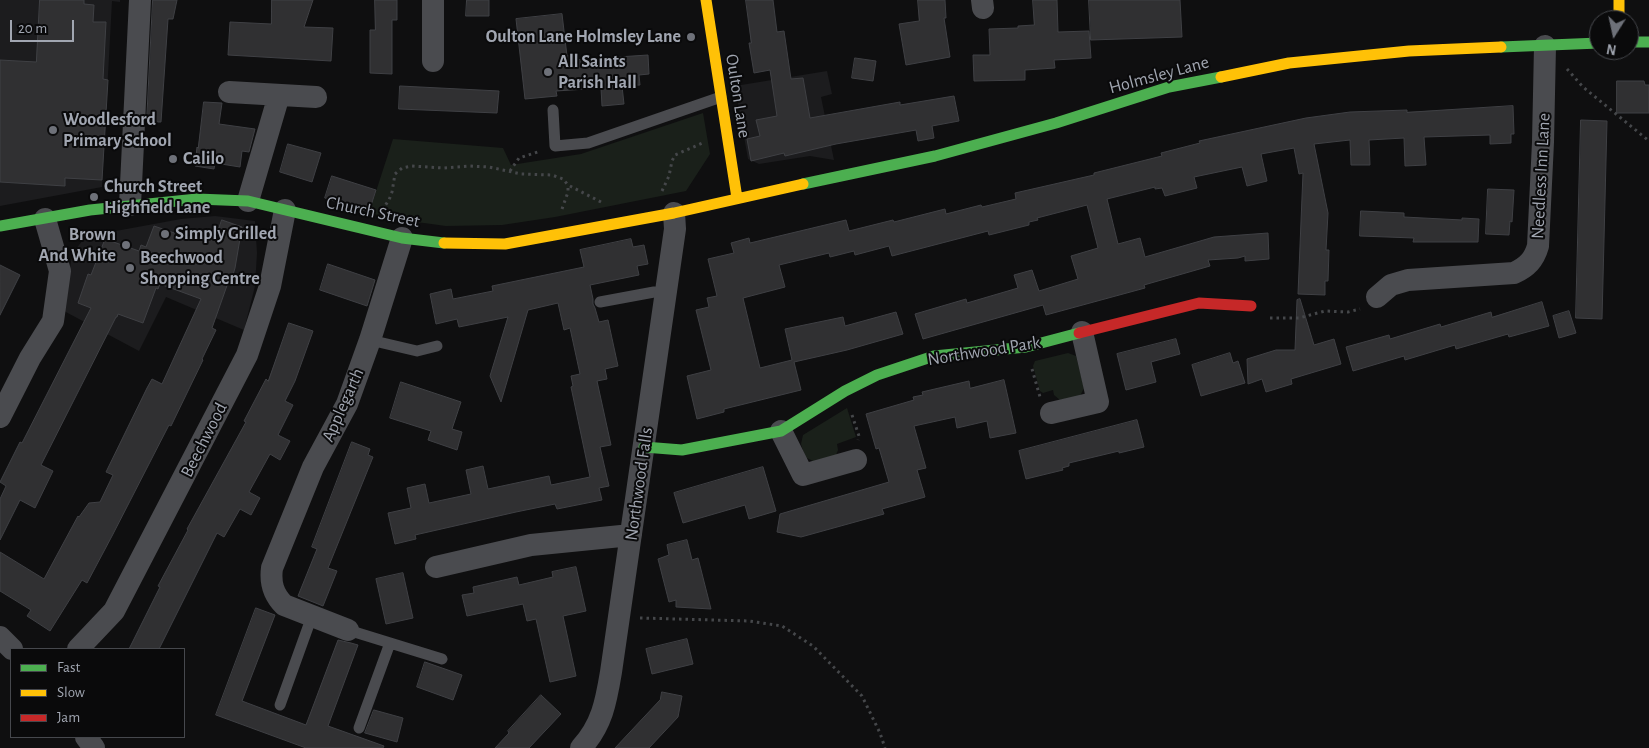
<!DOCTYPE html>
<html>
<head>
<meta charset="utf-8">
<style>
  body { margin:0 }
  #map { position:relative; width:1649px; height:748px; overflow:hidden; background:#0f0f10; font-family:"Alegreya Sans",sans-serif }
  canvas { display:block }
  .legend { position:absolute; left:10px; top:648px; width:175px; height:90px; box-sizing:border-box; background:#0a0a0b; border:1px solid #46484d; margin:0; padding:6px 9px; list-style:none; font-size:15px; color:#a1a6b1 }
  .legend li { display:flex; align-items:center; gap:10px; height:25px }
  .legend b { width:25px; border:1px solid #46484d }
  .north { position:absolute; left:1589px; top:10px; width:50px; height:50px; box-sizing:border-box; background:#0a0a0b; border:1px solid #46484d; border-radius:50%; rotate:190deg; font-size:14px; font-weight:700; line-height:20px; text-align:center; color:#a1a6b1 }
  .north::after { content:''; display:block; margin:auto; width:18px; height:22px; background:#6e7179; clip-path:polygon(50% 0,100% 100%,50% 72%,0 100%) }
  .scale { position:absolute; left:10px; top:20px; width:64px; height:22px; box-sizing:border-box; border:2px solid #a1a6b1; border-top:0; padding-left:6px; font-size:15px; line-height:18px; white-space:nowrap; color:#a1a6b1; -webkit-text-stroke:4px #0a0a0b; paint-order:stroke }
</style>
</head>
<body>
<div id="map">
<canvas width="1649" height="748"></canvas>
<ul class="legend">
<li><b style="height:6px;background:#4caf50"></b>Fast</li>
<li><b style="height:6px;background:#ffc107"></b>Slow</li>
<li><b style="height:6px;background:#c62828"></b>Jam</li>
</ul>
<div class="north">N</div>
<div class="scale">20 m</div>
</div>
<script>
const ctx = document.querySelector('canvas').getContext('2d');
ctx.lineJoin = 'round';
function fillPath(path, color) { ctx.fillStyle = color; ctx.fill(path, 'evenodd'); }
function stroke(path, color, width, dash) { ctx.strokeStyle = color; ctx.lineWidth = width; ctx.lineCap = dash ? 'butt' : 'round'; ctx.setLineDash(dash || []); ctx.stroke(path); }
function label(font, color, halo, rows, align = 'center') {
  ctx.font = font + ' "Alegreya Sans",sans-serif'; ctx.lineWidth = 4; ctx.setLineDash([]); ctx.textBaseline = 'middle'; ctx.strokeStyle = halo; ctx.fillStyle = color; for (const [text, x, y, turn = 0] of rows) {
    ctx.save(); ctx.translate(x, y); ctx.rotate((+turn || 0) * Math.PI / 180); ctx.textAlign = isNaN(turn) ? turn : align; if (halo) ctx.strokeText(text, 0, 0); ctx.fillText(text, 0, 0); ctx.restore();
  }
}
fillPath(new Path2D(`
  M0 0H120V2L112 1 102 187 0 206Z
  M827 71 832 94 821 97 834 160 810 156 759 164 748 159 735 86Z
  M215 216 255 221 257 253 255 286 244 330 166 297 139 351 64 311 71 261 75 250 83 240 94 235 181 219Z`), '#1c1c1e');
fillPath(new Path2D(`
  M703 113 710 154 686 191 555 217 502 225 446 226 402 220 369 213 393 139 503 148 511 165 581 154Z
  M1068 353 1076 356 1084 388 1080 396 1060 400 1054 395 1053 390 1043 393 1040 391 1033 366 1035 361Z
  M847 408 856 437 837 444 838 450 836 455 815 462 805 457 801 444 803 435Z`), '#1a201a');
const building = new Path2D(`
  M40 0H84V4L94 5 93 22H106L103 79 108 80 102 180 65 178V186L0 182V60L36 62Z
  M153 0H177L173 19H168L161 122H147Z
  M272 0H313L304 27 333 28 331 61 228 55 230 22 271 24Z
  M375 0H397V20H392V74L370 73V30H375Z
  M467 0H489V16H466Z
  M746 0H773L777 32 784 31 791 79 803 78 810 118 900 102V105L954 96 959 121 932 126 934 138 918 141 916 130 836 144 785 156 784 153 751 161 747 139 760 136 756 120 777 116 770 70 754 73 749 43H751Z
  M918 0H945L946 18H944L950 57 906 65 899 24 919 21Z
  M1033 0H1057L1058 32 1089 31 1091 58 1054 60 1055 68 1025 70V80L974 81 973 55H990L989 29 1018 28V26L1034 25Z
  M1089 0H1180L1182 37 1091 40Z
  M562 14 567 56 572 55V60L648 55 649 74 639 75 640 85 622 86 624 104 602 106 601 88 556 91 557 96 525 99 516 19Z
  M855 58 876 61 873 81 852 78Z
  M1617 81H1644L1645 85H1649V113H1617Z
  M400 86 499 91 497 113 399 109Z
  M204 102 222 103 219 124 255 129 249 152 242 151 240 167 215 163 214 169 195 166 197 147 198 148Z
  M1513 106 1514 134H1511V143L1490 144V135L1424 137 1426 165 1405 166 1404 138 1369 140 1370 165H1351L1350 140 1314 144 1328 213 1326 250H1329L1328 281H1325V295L1298 294 1303 173 1299 174 1294 148 1261 154 1267 181 1247 186 1242 167 1194 177 1197 188 1165 196 1162 188 1155 189V187L1107 199 1118 244 1140 238 1145 257 1214 237 1268 233 1269 259 1245 261V256L1238 258 1208 260 1210 266 1144 285 1145 288 1046 315 1043 305 923 339 915 314 966 299 967 303 1018 288 1014 275 1032 270 1039 291 1078 279 1071 256 1098 248 1087 205 1037 218 1038 220 1029 222V225L989 235 988 231 892 256 889 246 855 255 854 251 830 257 829 253 779 265 785 287 743 298 760 368 792 360 785 329 843 317 845 326 896 312 903 334 847 350 794 362 801 390 724 409V412L697 419 687 376 711 370 696 310 709 307 707 298 717 296 708 259 734 253 731 243 749 238 750 243 846 220 849 231 893 220 894 222 945 209 946 214 981 205 982 207 1016 199 1015 193 1094 175V173L1162 156 1161 153 1200 143 1199 141 1306 118 1350 112 1407 110V112Z
  M1581 120 1607 121 1602 319 1576 318Z
  M288 144 321 153 312 182 280 172Z
  M332 176 376 190 369 212 325 198Z
  M1488 189 1514 190 1512 222 1510 221 1509 235 1486 234Z
  M1361 211 1404 213V217L1462 220V218L1479 219 1478 242H1413L1414 238 1360 236Z
  M222 220 242 227 235 268 232 278 230 277 212 328 216 330 202 359 203 360 171 426 169 425 112 536 87 583 82 580 50 631 27 616 31 610 0 591V552L44 579 78 516 79 517 89 503 100 502 113 475 106 472 147 388 152 379 162 384 201 299 160 284 158 289 156 288 143 323 118 314 117 317H116L41 465 53 471 35 508 20 500 0 540V499L6 486 0 482 20 442 22 443 91 308 78 303 88 274 91 275 105 239 139 251 141 245 146 247 154 226 189 238 192 230 215 238Z
  M631 239 633 247 644 245 648 264 637 266 639 275 590 285 593 299V304L595 308 599 322 608 320 618 366 605 369 607 379 597 381 611 445 600 447 609 486 599 488 602 500 557 509 555 504 516 512 415 535 416 539 395 544 388 513 411 508 407 488 425 484 429 503 471 494 466 470 483 466 488 489 549 476 551 485 590 477 571 387 573 386 571 376 580 374 570 328 564 330 558 303 528 310 501 402 490 376 508 317 459 327 457 319 436 324 430 294 451 289 453 299 493 291 492 286 584 267 580 250Z
  M328 264 375 280 367 306 320 290Z
  M0 265 20 275 0 315Z
  M1300 299 1314 345 1334 339 1341 364 1291 379 1292 384 1266 392 1262 379 1248 384 1247 359 1276 350H1295L1297 300Z
  M1542 302 1549 326 1509 337 1508 334 1456 349 1455 345 1405 360 1404 356 1353 371 1346 347 1389 335 1390 339 1440 324 1441 327 1491 312 1492 317Z
  M1569 311 1576 333 1559 338 1553 316Z
  M289 323 313 331 295 381 285 401 293 405 278 435 290 441 280 460 270 454 249 492 260 498 251 515 240 509 224 537 217 533 159 649H129L160 587 158 586 188 530 187 529 246 422 244 421 266 379 268 381Z
  M1176 339 1180 354 1151 362 1156 382 1126 390 1117 354Z
  M1230 353 1233 363 1238 361 1245 383 1201 396 1192 365Z
  M1004 380 1016 433 990 438 987 421 957 428 955 417 914 426 926 468 917 470 925 497 882 509 884 514 801 537 777 532 780 514 889 482 879 448 876 449 866 414 914 400 913 397 923 395 922 392 969 381 970 388Z
  M401 382 461 402 452 429 462 432 457 450 428 440 431 431 390 418Z
  M1137 420 1144 447 1119 453V451L1069 463V466L1062 468 1063 470 1026 479 1019 451Z
  M352 442 370 449 368 455 373 457 328 568 337 571 323 606 298 596 317 549 312 547Z
  M763 467 776 511 749 519 745 505 683 523 674 493Z
  M687 540 692 560 698 558 711 609 676 607V600L669 602 658 559 669 555 667 545Z
  M576 567 586 611 563 616 576 676 550 682 536 619 527 621 523 604 467 616 462 595 474 593 473 587 517 577 519 585 553 577 552 572Z
  M403 573 413 618 386 624 376 579Z
  M256 608 275 615 242 701 306 725 338 640 351 643 358 645 328 726 384 746 383 748H306L216 715Z
  M687 639 693 664 652 674 646 649Z
  M425 662 462 675 453 700 417 687Z
  M662 692 682 696 678 717 649 748H615L660 700Z
  M541 695 561 714 529 748H495L509 733 508 731Z
  M374 710 403 718 397 742 365 733Z`);
fillPath(building, '#303032');
stroke(building, '#3f4044', 1);
stroke(new Path2D(`
  M1567 69 1583 87 1649 141
  M510 171 519 158 541 151
  M662 191 669 176 672 161 675 155 705 142
  M562 209 568 192V185
  M382 210 389 200 392 192 395 174 402 168 412 166 443 168 469 166 489 167 521 174 552 175 563 179 568 185 601 202
  M1270 318H1299L1325 311 1348 312 1360 309
  M1032 369 1040 397
  M852 415 859 436 858 440
  M640 618 749 621 782 626 813 646 862 696 880 733 885 748`), '#45474a', 3, [2.5, 4]);
stroke(new Path2D(`
  M553 110 555 146 588 143 721 97
  M600 302 654 292 666 294
  M370 340 417 351 437 346
  M348 630 442 659
  M280 705 312 616
  M359 728 390 643`), '#4a4b4f', 11);
stroke(new Path2D(`
  M982 0 983 8
  M433 61V0
  M229 92 316 97
  M248 201 279 95
  M130 205 140 0
  M1377 297 1391 285 1408 280 1514 273C1527 267 1534 260 1538 246L1543 142 1545 46
  M1051 413 1098 402 1082 332
  M0 417 30 358 53 321 60 271 45 219
  M781 431 803 475 856 460
  M436 567 531 545 631 535
  M348 630 284 605C273 594 270 583 272 568L313 467 347 404 370 340 402 238
  M0 637 12 649
  M78 649 114 611 247 355 270 286 285 210
  M86 737 94 748
  M581 748C602 725 606 702 611 672L675 229 674 213`), '#4a4b4f', 22);
stroke(new Path2D(`
  M1629 42H1649
  M1501 47 1599 43
  M803 184 935 156 1056 123 1169 87 1221 77
  M0 226 90 210 197 199 248 201 402 238 444 243
  M644 447 682 450 781 431 845 391 877 375 934 356 1026 347 1079 333`), '#4caf50', 11);
stroke(new Path2D(`
  M706 0 737 198
  M1619 0V20
  M1221 77 1289 63 1409 51 1501 47
  M444 243 505 244 674 213 803 184`), '#ffc107', 11);
stroke(new Path2D(`
  M1079 333 1199 303 1251 306`), '#c62828', 11);
for (const [x, y, r, color] of [
  [691,37,5,"#6e7179"],
  [548,72,5,"#6e7179"],
  [53,130,5,"#6e7179"],
  [173,159,5,"#6e7179"],
  [94,197,5,"#6e7179"],
  [165,234,5,"#6e7179"],
  [126,245,5,"#6e7179"],
  [130,268,5,"#6e7179"]
]) { const dot = new Path2D(); dot.arc(x, y, r, 0, 2 * Math.PI); ctx.fillStyle = color; ctx.fill(dot); stroke(dot, '#0a0a0b', 2); }
label('bold 18px', '#a1a6b1', '#0a0a0b', [
  ["Oulton Lane Holmsley Lane",681,37,"right"],
  ["All Saints",558,62],
  ["Parish Hall",558,83],
  ["Woodlesford",63,120],
  ["Primary School",63,141],
  ["Calilo",183,159],
  ["Church Street",104,187],
  ["Highfield Lane",104,208],
  ["Simply Grilled",175,234],
  ["Brown",116,235,"right"],
  ["And White",116,256,"right"],
  ["Beechwood",140,258],
  ["Shopping Centre",140,279]
], 'left');
label('18px', '#a1a6b1', '#0a0a0b', [
  ["Holmsley Lane",1159,75,-15],
  ["Oulton Lane",738,96,81],
  ["Needless Inn Lane",1541,176,-87],
  ["Church Street",373,212,12],
  ["Northwood Park",984,351,-9],
  ["Applegarth",343,405,-66],
  ["Beechwood",204,440,-63],
  ["Northwood Falls",639,484,-82]
]);
</script>
</body>
</html>
